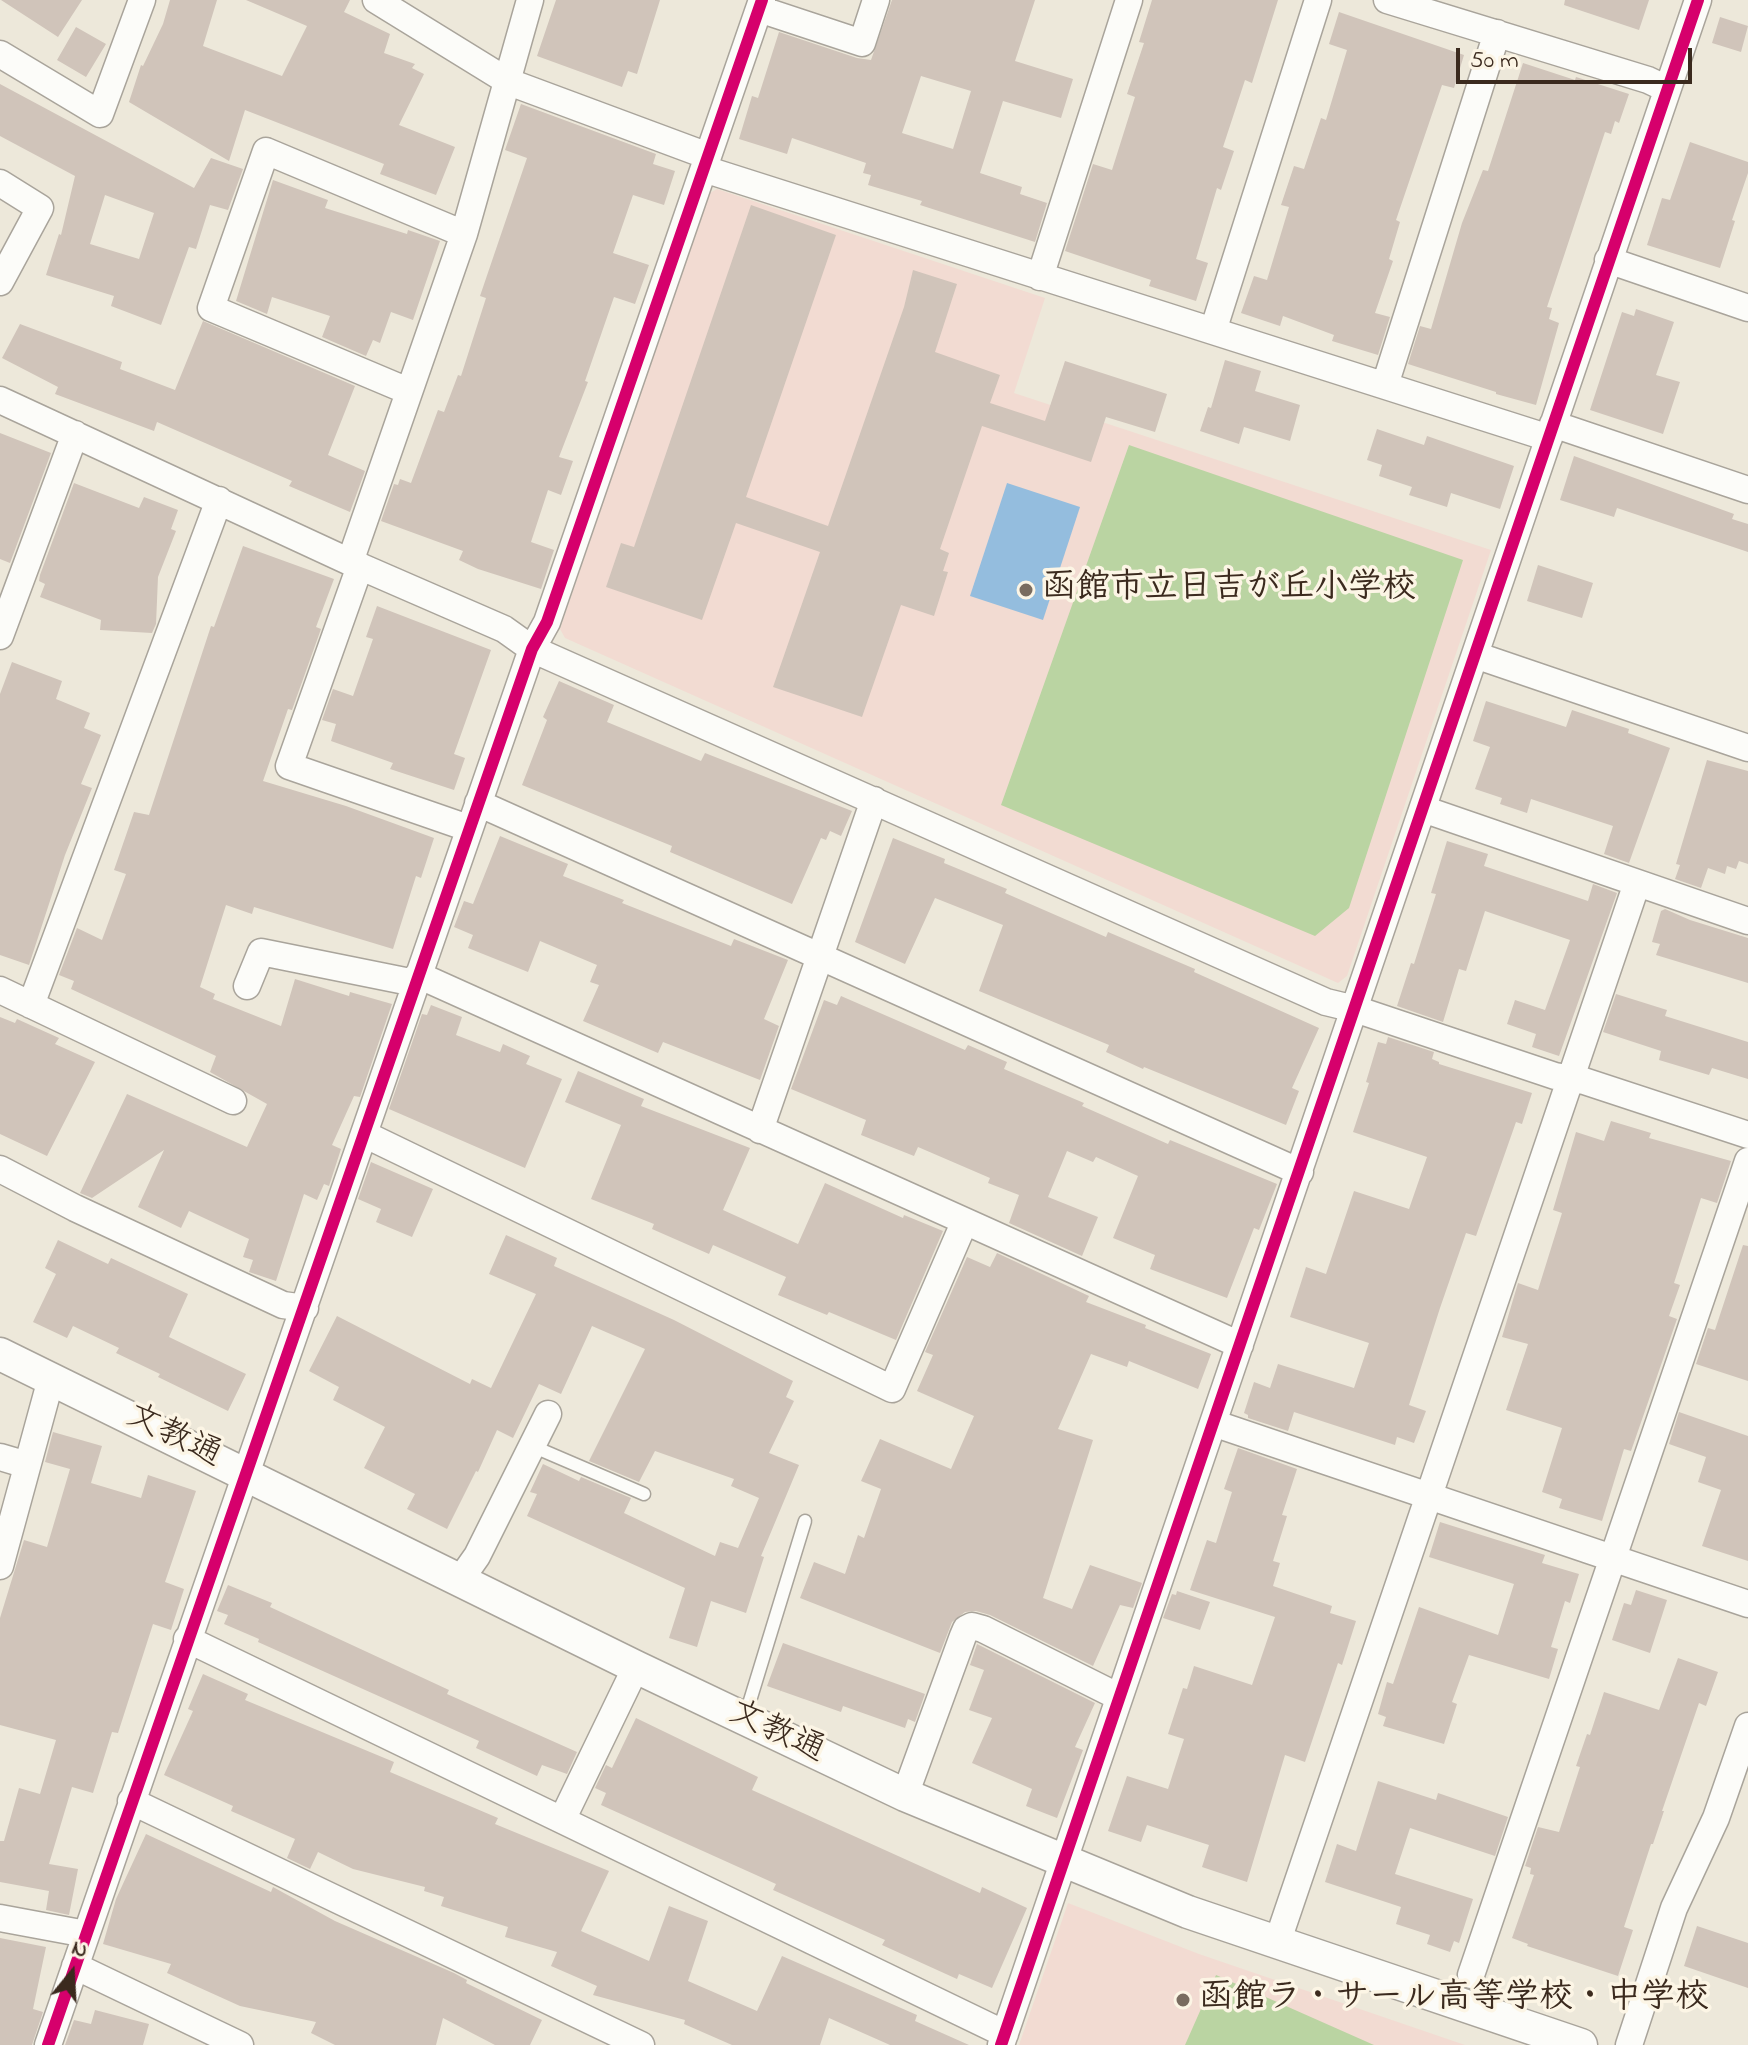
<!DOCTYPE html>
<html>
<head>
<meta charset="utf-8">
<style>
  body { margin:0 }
  #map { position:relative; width:1748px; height:2045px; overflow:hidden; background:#ede8da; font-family:"Indie Flower",sans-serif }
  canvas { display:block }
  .north { position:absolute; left:32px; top:1933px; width:80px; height:80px; -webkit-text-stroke:6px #fcf5e5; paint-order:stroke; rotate:18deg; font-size:22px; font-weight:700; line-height:32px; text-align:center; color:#3b2a1e }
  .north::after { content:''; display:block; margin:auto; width:28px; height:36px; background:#3b2a1e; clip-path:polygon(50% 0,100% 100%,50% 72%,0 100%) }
  .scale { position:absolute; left:1456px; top:48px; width:236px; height:36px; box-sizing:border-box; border:4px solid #3b2a1e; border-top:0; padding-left:10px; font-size:24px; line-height:28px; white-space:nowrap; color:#3b2a1e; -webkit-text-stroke:6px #fcf5e5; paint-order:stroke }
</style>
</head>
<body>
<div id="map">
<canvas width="1748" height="2045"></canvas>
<div class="north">N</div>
<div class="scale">50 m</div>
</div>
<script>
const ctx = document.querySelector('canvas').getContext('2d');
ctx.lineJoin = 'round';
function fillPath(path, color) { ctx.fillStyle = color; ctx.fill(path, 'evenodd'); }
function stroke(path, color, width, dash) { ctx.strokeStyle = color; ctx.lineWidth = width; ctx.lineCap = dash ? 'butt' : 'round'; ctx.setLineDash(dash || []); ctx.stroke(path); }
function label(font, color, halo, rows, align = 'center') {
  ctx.font = font + ' "Indie Flower","Klee One",sans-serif'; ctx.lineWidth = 7; ctx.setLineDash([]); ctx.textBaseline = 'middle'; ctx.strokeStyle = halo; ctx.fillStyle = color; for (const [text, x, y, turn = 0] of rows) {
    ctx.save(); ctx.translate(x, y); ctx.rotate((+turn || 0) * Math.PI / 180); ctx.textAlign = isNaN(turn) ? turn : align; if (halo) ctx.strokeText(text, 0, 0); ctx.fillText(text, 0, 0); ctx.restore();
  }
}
fillPath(new Path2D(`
  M717 189 1045 298 1014 393 1491 550 1347 976 1338 983 565 638 560 629 708 194Z
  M1068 1903 1199 1954 1465 2045H1019Z`), '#f2dbd2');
fillPath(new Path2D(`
  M1129 445 1463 560 1349 908 1315 936 1001 805Z
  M1216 1975 1374 2045H1185Z`), '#bad4a2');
fillPath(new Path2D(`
  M1007 483 1080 507 1043 620 970 596Z`), '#94bdde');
fillPath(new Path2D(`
  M1 0H82L58 37Z
  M170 0H217L203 46 282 76 307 26 246 0H350L344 12 390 34 384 53 415 64 412 68 424 74 399 125 455 147 436 195 380 174 384 164 245 110 229 161 129 102 141 65 143 66 163 24Z
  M556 0H660L637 74 628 71 622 87 537 56Z
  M892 0H1035L1015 61 1073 79 1061 118 1003 101 980 173 1022 187 1020 194 1047 203 1035 242 920 205 922 201 868 185 871 175 863 173 866 163 792 138 787 154 739 139 752 96 758 98 779 32 857 58 871 60ZM921 76 971 91 953 149 902 133Z
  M1152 0H1278L1252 83 1245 80 1223 147 1234 151 1221 190 1217 188 1196 259 1208 263 1196 301 1149 286 1151 280 1065 251 1093 164 1112 170 1135 97 1127 94 1144 43 1139 42Z
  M1565 0H1649L1639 30 1564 5Z
  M1339 12 1464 55 1454 88 1442 85 1396 220 1400 222 1389 259 1393 261 1375 313 1390 317 1378 355 1332 341 1334 335 1283 316 1280 326 1241 313 1254 276 1267 280 1289 207 1281 205 1294 166 1304 169 1321 118 1326 120 1347 50 1329 44Z
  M1720 17 1748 26 1741 52 1712 43Z
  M76 27 106 44 86 77 57 60Z
  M1523 63 1575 80 1576 77 1629 94 1619 123 1615 121 1611 134 1605 132 1547 307 1552 308 1549 319 1559 323 1536 405 1496 394V392L1408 364 1420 326 1431 329 1462 223 1483 170 1488 171Z
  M0 84 194 188 211 158 243 169 228 210 210 205 196 249 189 247 161 325 111 306 114 296 46 275 59 234 61 235 75 176 0 136ZM105 195 154 213 139 259 90 244Z
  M521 104 656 154 653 164 675 171 664 205 633 195 613 253 649 265 635 304 614 297 585 381 588 382 559 457 573 461 561 495 548 490 531 542 554 550 541 589 478 569 459 560 463 551 381 521 394 484 398 485 400 479 411 483 438 410 444 412 458 375 461 376 486 298 480 296 527 158 505 150Z
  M1690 142 1748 162V173L1732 220 1735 221 1720 268 1647 245 1662 198 1670 200Z
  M273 180 328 200 325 208 407 234 408 230 440 241 413 320 391 312 380 343 373 340 366 356 322 337 330 316 272 297 267 314 236 301Z
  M751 205 836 235 746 497 828 526 904 307 913 270 957 284 935 352 1000 375 990 403 1045 421 1065 361 1167 394 1155 432 1106 417 1091 462 982 426 940 549 949 553 943 571 948 572 934 616 901 605 862 717 773 687 820 552 736 523 702 620 606 587 621 543 634 547Z
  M1636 309 1674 322 1656 375 1680 382 1663 434 1590 410 1622 312 1634 316Z
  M203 321 355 386 328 455 365 471 350 512 289 486 292 481 157 422 154 431 55 394 58 387 2 358 20 324 122 362 120 369 175 390Z
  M1225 360 1261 371 1255 391 1300 405 1290 441 1244 427 1239 444 1200 431 1208 407 1211 408Z
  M1377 429 1424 445 1427 436 1514 466 1500 509 1451 493 1447 507 1409 495 1412 487 1379 476 1382 465 1367 460Z
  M0 433 51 453 10 563 0 559Z
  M1574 456 1734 514 1732 519 1748 524V552L1617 508 1614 517 1560 500Z
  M74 483 139 508 144 497 178 510 171 529 176 531 158 577 156 624 152 633 100 630 101 620 40 597 45 584 39 581 40 575Z
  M243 546 334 579 316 627 321 629 292 710 288 709 263 781 346 806 434 838 421 878 416 876 393 949 254 907 252 914 226 905 200 987 215 994 213 999 281 1026 295 979 349 996 350 992 392 1004 360 1097 354 1096 332 1145 341 1149 329 1186 324 1184 317 1200 304 1194 276 1281 249 1272 253 1260 243 1257 249 1239 189 1211 181 1228 138 1207 164 1150 92 1198 80 1193 127 1094 247 1147 267 1104 210 1072 216 1056 71 989 74 981 59 975 77 928 102 940 126 874 114 870 134 812 149 815 211 626 214 627Z
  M1538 565 1593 583 1582 618 1527 601Z
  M377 606 491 650 454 754 465 758 454 790 390 769 393 763 331 741 336 724 322 720 333 689 353 696 373 639 366 637Z
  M12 662 62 681 56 699 90 713 84 728 101 735 81 784 92 788 65 855 29 965 0 955V694Z
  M559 681 614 705 607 722 701 761 705 753 852 811 841 836 830 831 826 840 821 838 792 904 670 852 672 846 522 785 547 720 543 717Z
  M1486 701 1566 727 1572 710 1629 729 1628 733 1670 748 1629 863 1604 854 1613 826 1531 799 1527 813 1500 804 1502 798 1475 789 1490 747 1473 741Z
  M1707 760 1748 771V864L1739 861 1736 869 1727 866 1725 874 1708 868 1701 888 1675 879 1680 865 1676 864Z
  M500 836 568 864 563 876 624 900 622 903 731 946 734 939 788 960 764 1019 779 1026 760 1080 663 1042 658 1053 583 1021 599 985 590 982 597 965 540 941 528 972 468 948 473 935 454 927 464 901 473 904Z
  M893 838 945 859 944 863 1007 889 1005 893 1106 937 1108 932 1195 969 1194 972 1319 1028 1292 1088 1299 1091 1286 1125 1144 1067 1143 1069 1106 1052 1109 1045 979 991 1003 925 935 898 905 964 855 942Z
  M1447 841 1488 854 1484 866 1588 901 1593 884 1617 893 1559 1056 1532 1047 1536 1034 1507 1024 1515 1000 1545 1010 1570 940 1485 911 1466 971 1459 969 1443 1022 1397 1006 1411 963 1414 964 1436 894 1431 893Z
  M1665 909 1690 920 1748 938V983L1656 955 1660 944 1652 942 1661 911Z
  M1616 994 1667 1010 1665 1016 1748 1042V1079L1712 1068 1709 1075 1659 1060 1661 1051 1603 1032Z
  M841 996 965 1050 968 1045 1007 1062 1004 1069 1084 1103 1082 1106 1168 1144 1170 1140 1277 1184 1259 1230 1254 1228 1227 1298 1150 1269 1155 1255 1113 1238 1138 1176 1096 1157 1093 1162 1067 1151 1048 1197 1098 1217 1082 1256 1009 1223 1019 1195 988 1183 990 1178 918 1147 914 1156 861 1135 866 1120 791 1089 824 1000 837 1005Z
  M431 1005 462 1017 456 1035 500 1052 503 1044 530 1056 526 1064 562 1079 525 1168 389 1109 422 1014 427 1015Z
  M0 1017 15 1023 17 1019 59 1038 55 1044 95 1062 47 1156 0 1134Z
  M1388 1037 1434 1052 1432 1059 1439 1062V1064L1532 1093 1522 1124 1516 1122 1476 1236 1466 1233 1440 1308 1409 1405 1426 1411 1414 1443 1397 1437 1395 1445 1294 1412 1288 1431 1248 1418V1415L1244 1413 1254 1382 1270 1388 1278 1364 1354 1388 1369 1343 1290 1317 1306 1267 1326 1274 1354 1191 1409 1209 1427 1157 1353 1132 1369 1083 1366 1082 1378 1042 1386 1044Z
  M578 1071 644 1099 641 1106 750 1148 723 1210 798 1244 825 1183 903 1218 904 1215 943 1231 896 1340 829 1312 827 1315 778 1295 786 1277 713 1245 709 1254 652 1229 654 1224 591 1199 621 1125 565 1102Z
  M1611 1121 1651 1133 1649 1138 1731 1161 1717 1203 1701 1198 1674 1283 1680 1285 1669 1316 1677 1319 1631 1451 1624 1449 1602 1521 1559 1508 1562 1499 1542 1492 1562 1428 1506 1410 1528 1344 1502 1337 1518 1283 1538 1290 1562 1213 1553 1210 1576 1132 1604 1141Z
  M371 1162 433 1189 412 1237 376 1222 381 1209 358 1199Z
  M506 1235 557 1258 554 1266 674 1320 793 1381 786 1397 794 1401 769 1453 799 1465 761 1556 764 1557 746 1613 711 1601 697 1647 669 1638 685 1588 527 1516 537 1494 530 1492 543 1464 579 1481 581 1477 631 1498 624 1513 715 1556 720 1542 738 1548 759 1498 731 1486 734 1479 655 1451 639 1482 589 1461 645 1349 592 1326 561 1394 539 1384 513 1438 497 1430 478 1472 476 1471 447 1529 407 1509 415 1494 364 1468 385 1427 333 1400 339 1387 309 1371 337 1316 470 1384 472 1379 491 1388 536 1294 489 1274Z
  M58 1240 108 1264 111 1258 188 1294 169 1337 246 1374 228 1411 158 1377 160 1374 116 1353 119 1348 73 1326 67 1338 33 1322 56 1274 45 1268Z
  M1743 1245 1748 1246V1381L1696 1364 1708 1328 1715 1330Z
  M997 1253 1089 1296 1086 1302 1146 1325 1145 1328 1211 1354 1198 1389 1129 1361 1127 1367 1091 1354 1058 1429 1093 1440 1043 1598 1072 1609 1090 1565 1142 1583 1133 1608 1120 1605 1093 1666 990 1615 976 1611 965 1612 952 1622 940 1653 800 1598 814 1562 845 1574 858 1535 864 1538 881 1489 861 1481 880 1439 951 1469 974 1416 917 1391 933 1355 925 1352 967 1257 990 1267Z
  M1679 1412 1748 1436V1561L1702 1546 1721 1490 1698 1482 1706 1457 1669 1444Z
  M53 1432 102 1446 91 1483 141 1498 148 1475 196 1491 165 1582 184 1589 171 1630 153 1624 118 1733 112 1732 93 1793 72 1787 49 1864 78 1869 69 1915 46 1910 49 1891 0 1882V1841H4L19 1788 40 1794 56 1740 0 1725V1618L24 1540 47 1547 70 1469 45 1462Z
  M1238 1448 1297 1469 1282 1515 1287 1516 1273 1561 1280 1563 1273 1586 1332 1606 1330 1613 1356 1621 1342 1665 1338 1663 1305 1762 1285 1755 1247 1882 1202 1867 1209 1845 1147 1825 1141 1842 1108 1831 1127 1776 1168 1789 1184 1739 1168 1734 1183 1688 1187 1689 1194 1666 1252 1685 1275 1617 1190 1590 1207 1540 1216 1543 1232 1492 1224 1489Z
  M1440 1522 1545 1555 1542 1563 1579 1574 1570 1603 1565 1601 1551 1647 1558 1649 1549 1679 1469 1655 1452 1702 1457 1704 1444 1744 1383 1726 1386 1717 1378 1714 1387 1682 1393 1684 1419 1607 1498 1635 1514 1584 1429 1557Z
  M228 1585 272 1603 270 1607 449 1690 447 1694 577 1752 567 1774 542 1765 537 1776 476 1748 479 1741 258 1642 259 1639 224 1624 228 1615 217 1611Z
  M1636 1590 1667 1600 1650 1653 1612 1640 1624 1603 1631 1605Z
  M1177 1591 1210 1602 1200 1630 1163 1618 1172 1594 1176 1595Z
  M783 1643 925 1694 915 1722 908 1719 905 1728 843 1706 841 1712 767 1686Z
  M977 1644 1095 1703 1075 1747 1083 1750 1057 1818 1026 1806 1032 1789 972 1763 992 1718 969 1710 984 1670 970 1665Z
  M1678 1658 1718 1672 1706 1706 1699 1703 1662 1811H1664L1653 1844H1651L1624 1927 1633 1930 1618 1976 1527 1946 1528 1944 1512 1938 1534 1875 1530 1874 1531 1868 1525 1866 1538 1827 1559 1832 1580 1767 1576 1766 1587 1734 1590 1735 1604 1692 1659 1710Z
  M203 1674 248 1694 245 1700 394 1762 390 1772 498 1818 495 1824 609 1871 581 1931 649 1961 669 1906 708 1921 688 1981 757 2011 782 1956 917 2015 915 2021 969 2045H890L829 2018 820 2045H732L684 2024 685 2020 593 1995 597 1986 551 1966 557 1952 505 1937 508 1927 441 1906 444 1897 424 1891 425 1887 353 1869 318 1852 310 1869 287 1858 295 1839 231 1811 233 1806 164 1775 193 1711 188 1709Z
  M636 1718 758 1777 752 1790 980 1893 982 1887 1027 1908 992 1988 959 1974 957 1979 882 1945 885 1940 773 1890 776 1884 601 1805 606 1793 595 1788 606 1765 612 1768Z
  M1378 1781 1436 1800 1438 1793 1508 1817 1495 1856 1410 1828 1395 1874 1473 1899 1459 1943 1454 1941 1450 1952 1427 1944 1430 1935 1396 1924 1401 1907 1325 1882 1337 1844 1356 1851Z
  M146 1834 271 1892 273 1887 335 1921 454 1973 467 1980 466 1983 542 2020 530 2045H495L443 2018 436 2045H335L311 2033 316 2022 240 2006 167 1973 171 1964 103 1944 116 1899Z
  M1697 1926 1748 1943V1988L1684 1966Z
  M0 1938 46 1947 33 2009 43 2012 32 2045H0Z
  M95 2010 149 2024 143 2045H65L74 2020 91 2024Z`), '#d0c4ba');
const service = new Path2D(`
  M532 1446 644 1494
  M745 1717 805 1521`);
const minor = new Path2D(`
  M376 0 509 82 708 156
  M1387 0 1648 80 1667 89
  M759 9 862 43 876 0
  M0 54 100 114 142 0
  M704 169 1549 438
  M0 183 40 208 0 282
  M1608 260 1748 308
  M1040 277 1129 0
  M1213 331 1318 0
  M1385 385 1497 33
  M408 391 211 308 266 151 464 234
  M0 400 350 562 504 629 532 649 1326 1002 1355 1009 1555 1076 1584 1081 1748 1135
  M1553 424 1748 490
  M350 562 464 234 530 0
  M360 566 289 766 468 828
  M0 636 75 434
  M1475 655 1748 748
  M478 803 1300 1172
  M1423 809 1748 921
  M418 975 1240 1345
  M247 986 261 952 415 983
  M0 990 233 1101
  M31 1005 219 500
  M760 1130 874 800
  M364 1134 892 1389 964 1223
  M0 1169 75 1208 283 1305 305 1308
  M1213 1423 1748 1604
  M0 1457 27 1465
  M0 1566 51 1379
  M460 1580 477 1556 548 1414
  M187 1639 1005 2034
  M905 1795 963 1636 966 1629 972 1626 983 1629 1119 1697
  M131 1801 641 2045
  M562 1820 636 1667
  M0 1918 86 1934
  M1277 1943 1637 883
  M75 1966 240 2045
  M1471 1975 1748 1161
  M48 2045C210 1580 370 1114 532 649L547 622 762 0
  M1001 2045 1698 0
  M1629 2045 1674 1908 1716 1818 1748 1726`);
const tertiary = new Path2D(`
  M0 1354 636 1667 905 1795 1188 1912 1581 2045`);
stroke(service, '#a9a49b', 15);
stroke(minor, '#a9a49b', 29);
stroke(tertiary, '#a9a49b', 35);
stroke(service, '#fcfcf9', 12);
stroke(minor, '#fcfcf9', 26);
stroke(tertiary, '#fcfcf9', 32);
stroke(new Path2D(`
  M48 2045C210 1580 370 1114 532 649L547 622 762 0
  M1001 2045 1698 0`), '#d6006c', 12);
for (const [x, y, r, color] of [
  [1026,590,8,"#796c60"],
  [1183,2000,8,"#796c60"]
]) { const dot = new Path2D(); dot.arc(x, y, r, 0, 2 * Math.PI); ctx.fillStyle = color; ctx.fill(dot); stroke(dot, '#fcf5e5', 3); }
label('bold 34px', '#3b2a1e', '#fcf5e5', [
  ["函館市立日吉が丘小学校",1042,590],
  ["函館ラ・サール高等学校・中学校",1199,2000]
], 'left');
label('34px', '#3b2a1e', '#fcf5e5', [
  ["文教通",173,1438,26],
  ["文教通",776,1734,25]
]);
</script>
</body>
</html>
